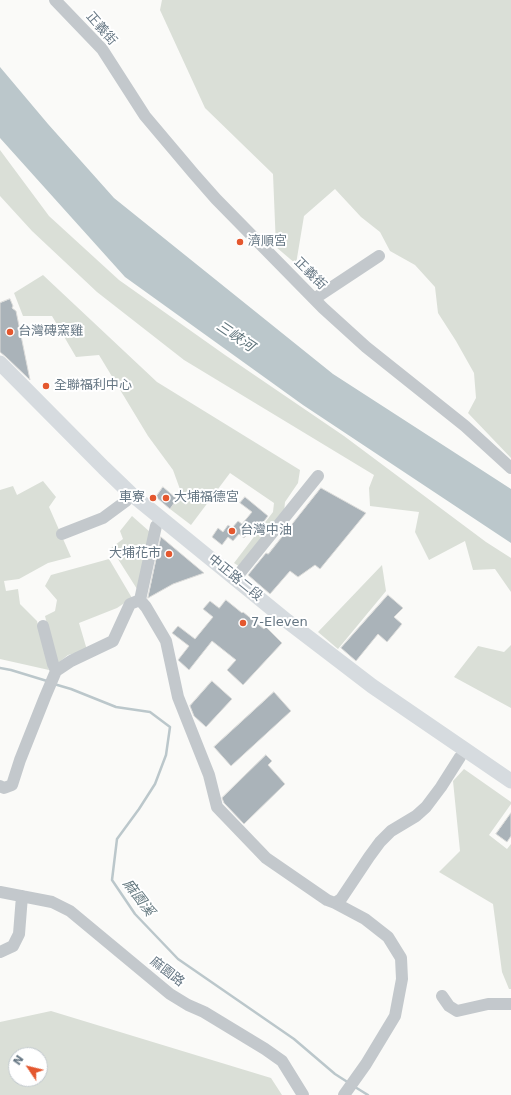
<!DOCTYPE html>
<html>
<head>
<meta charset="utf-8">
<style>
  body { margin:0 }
  #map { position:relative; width:511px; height:1095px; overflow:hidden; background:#fafaf8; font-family:"DejaVu Sans",sans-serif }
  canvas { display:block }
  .north { position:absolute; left:8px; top:1047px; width:40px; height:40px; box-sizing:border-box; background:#fff; border:1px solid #c1c8cd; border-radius:50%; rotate:305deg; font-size:11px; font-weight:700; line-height:16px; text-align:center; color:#657683 }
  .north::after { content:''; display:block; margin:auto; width:14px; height:18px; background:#e4572e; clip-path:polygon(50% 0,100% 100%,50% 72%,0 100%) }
</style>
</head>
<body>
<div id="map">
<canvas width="511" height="1095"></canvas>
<div class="north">N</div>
</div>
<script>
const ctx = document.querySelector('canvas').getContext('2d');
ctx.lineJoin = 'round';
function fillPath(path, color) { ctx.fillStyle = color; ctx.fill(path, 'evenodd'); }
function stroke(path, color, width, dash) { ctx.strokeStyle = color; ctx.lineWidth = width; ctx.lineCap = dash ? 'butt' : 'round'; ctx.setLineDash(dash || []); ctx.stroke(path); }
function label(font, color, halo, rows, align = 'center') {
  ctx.font = font + ' "DejaVu Sans","Noto Sans TC",sans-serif'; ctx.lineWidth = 4; ctx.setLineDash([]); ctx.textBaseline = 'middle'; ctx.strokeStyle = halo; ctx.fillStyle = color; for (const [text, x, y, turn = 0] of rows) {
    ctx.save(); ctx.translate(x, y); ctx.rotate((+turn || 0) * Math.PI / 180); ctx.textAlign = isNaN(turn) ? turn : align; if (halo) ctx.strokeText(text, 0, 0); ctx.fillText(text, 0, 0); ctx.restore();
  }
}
fillPath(new Path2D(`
  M162 0H511V458L468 413 476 398 474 373 456 341 438 313 435 287 415 265 390 251 380 232 361 217 335 189 304 216 296 264 276 247 273 174 205 108 160 10Z
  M0 150 49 216 119 280 225 355 344 436 486 542 511 558V592L495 569 473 570 465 541 429 560 415 532 419 512 370 506 369 488 374 475 184 360 97 292 32 231 0 196Z
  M43 275 157 382 300 470 298 483 285 502 284 513 240 567 234 563 273 512 274 503 230 473 191 525 170 509 181 492 173 470 148 436 99 355 76 357 52 316H23L14 293Z
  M43 481 56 497 49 507 71 557 48 563 19 579 4 581 6 591 18 589 20 604 37 621 49 670 0 659V490L13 486 17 495Z
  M132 516 150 532 137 589 111 548 123 539 120 531Z
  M109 559 132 598 117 608 79 623 87 650 68 655 57 664 45 616 55 611 57 600 45 586 51 575Z
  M382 565 386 591 338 649 318 632Z
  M511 645V708L454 677 478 646 504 652Z
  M464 769 511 802V804L489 835 507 849 511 844V989H509L502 972 493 904 439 872 460 851 453 781Z
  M51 1011 271 1078 282 1095H0V1022ZM16 1055H40V1079H16Z`), '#dadfd7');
fillPath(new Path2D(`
  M0 67 48 124 114 198 333 374 511 489V543L303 405 125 277 0 138Z`), '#bbc7cb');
stroke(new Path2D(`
  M0 668 11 670 47 681
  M54 684 71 689 116 707 150 712 170 727 166 755 155 784 139 809 117 839 112 880 135 914 178 959 294 1039 335 1074 349 1083
  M355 1087 368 1095`), '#bbc7cb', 2.5);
const building = new Path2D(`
  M10 299 13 306 12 308 16 311 30 380 6 357 0 352V303Z
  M163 487 177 499 170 509 156 497Z
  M321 488 366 513 320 569 315 565 298 577 290 571 270 594 248 575 266 553 268 554Z
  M245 497 268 516 254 534 250 531 244 538 239 534 233 541 228 537 222 545 212 537 218 528 223 532 228 525 232 528 238 521 242 524 252 512 240 503Z
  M161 537 204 573 173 584 148 598Z
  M388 595 403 608 394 617 402 624 387 642 378 634 356 661 341 648Z
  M226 600 242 613 243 612 264 629 266 627 282 643 243 685 227 670 236 660 212 641 189 670 178 660 189 646 172 633 178 626 195 639 213 617 203 609 210 601 219 608Z
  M212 681 232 699 206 727 194 716 190 706Z
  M274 692 291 711 231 766 214 747Z
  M266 755 272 761 268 765 285 784 244 824 224 803 222 798Z
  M511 813V836L507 842 496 834Z`);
fillPath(building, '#aab3b9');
stroke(building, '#dcdcda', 1);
stroke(new Path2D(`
  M55 0 102 49 145 116 194 174 216 199 323 308 366 347 465 426 511 468
  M314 299 379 256
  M62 534 103 518 126 501
  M235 579 318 476
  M140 600 156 526
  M43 626 53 664 56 671
  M0 786 4 788 12 785 20 760 45 697 56 671 71 661 113 641 130 604 140 600 146 607 166 641 178 697 209 775 217 807 266 858 327 900 335 903 365 919 388 937 401 958 402 979 395 1016 366 1064 344 1095
  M0 892 52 902 70 911 170 994 188 1005 204 1012 265 1049 282 1061 303 1095
  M335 903 341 899 369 857 380 842 391 831 416 816 426 807 441 787 460 757
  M0 952 13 946 19 934 22 896
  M442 996 449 1006 457 1011 488 1004H511`), '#c3c8cc', 12);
stroke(new Path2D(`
  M0 363 104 468 130 493 287 621 342 663 372 686 511 781`), '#d6dbdf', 15);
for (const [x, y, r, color] of [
  [240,242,4,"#e4572e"],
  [10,332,4,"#e4572e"],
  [46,386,4,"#e4572e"],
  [153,498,4,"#e4572e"],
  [166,498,4,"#e4572e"],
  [232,531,4,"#e4572e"],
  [169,554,4,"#e4572e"],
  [243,623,4,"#e4572e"]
]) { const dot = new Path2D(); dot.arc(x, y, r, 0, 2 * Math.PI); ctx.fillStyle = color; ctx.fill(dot); stroke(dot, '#fff', 1.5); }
label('13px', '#657683', '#fff', [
  ["正義街",101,29,49],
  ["正義街",310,274,45],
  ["中正路二段",235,578,39],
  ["麻園路",167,972,38]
]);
label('13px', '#657683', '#fff', [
  ["濟順宮",248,242],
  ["台灣磚窯雞",18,332],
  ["全聯福利中心",54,386],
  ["車寮",145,498,"right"],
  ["大埔福德宮",174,498],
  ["台灣中油",240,531],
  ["大埔花市",161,554,"right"],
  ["7-Eleven",251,623]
], 'left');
label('italic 14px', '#60757c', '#fff', [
  ["三峽河",235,337,34],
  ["麻園溪",138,898,53]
]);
</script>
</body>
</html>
